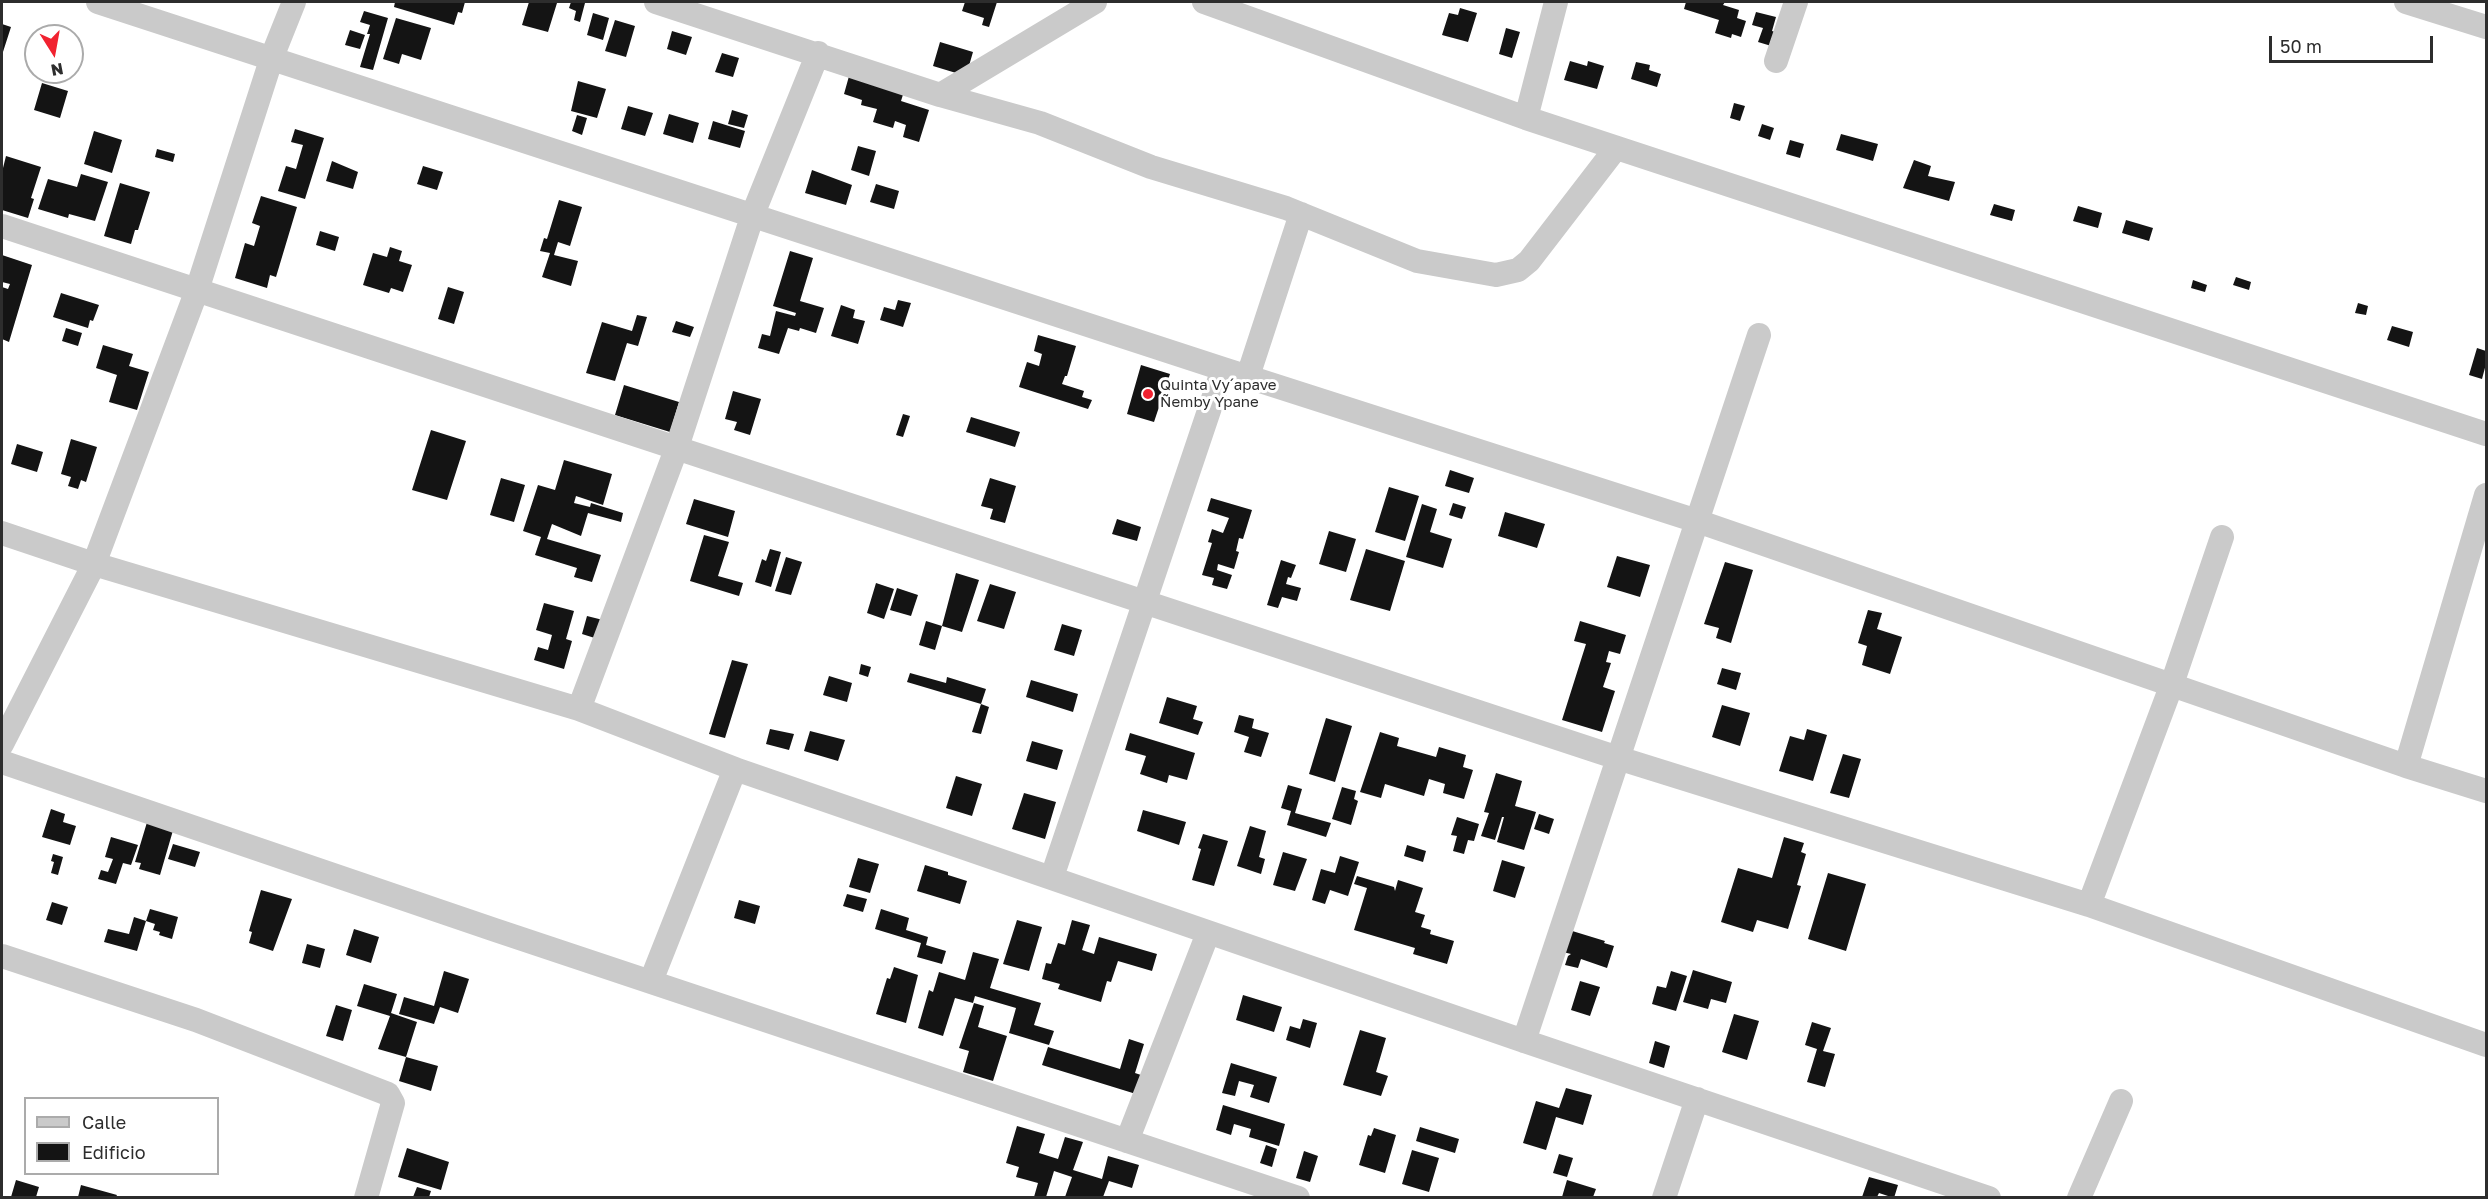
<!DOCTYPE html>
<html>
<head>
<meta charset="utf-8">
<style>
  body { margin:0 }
  #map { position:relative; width:2488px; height:1199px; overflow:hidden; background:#fff; font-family:"Golos Text",sans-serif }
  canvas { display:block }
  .frame { position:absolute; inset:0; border:3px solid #2d2d2d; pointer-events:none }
  .legend { position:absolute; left:24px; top:1097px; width:195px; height:78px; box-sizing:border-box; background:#fff; border:2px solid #ababab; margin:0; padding:8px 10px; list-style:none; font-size:18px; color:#2d2d2d }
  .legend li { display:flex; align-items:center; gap:12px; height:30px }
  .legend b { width:30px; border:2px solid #ababab }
  .north { position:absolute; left:24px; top:24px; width:60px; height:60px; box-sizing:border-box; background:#fff; border:2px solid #ababab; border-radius:50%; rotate:169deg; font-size:16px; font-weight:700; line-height:24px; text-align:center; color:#2d2d2d }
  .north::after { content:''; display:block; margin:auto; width:21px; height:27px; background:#f12230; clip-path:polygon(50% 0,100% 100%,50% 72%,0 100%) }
  .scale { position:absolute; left:2269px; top:36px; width:164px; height:27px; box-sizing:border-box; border:3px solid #2d2d2d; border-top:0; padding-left:8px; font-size:18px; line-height:21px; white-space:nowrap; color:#2d2d2d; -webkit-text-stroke:4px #fff; paint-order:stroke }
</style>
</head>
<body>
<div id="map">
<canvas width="2488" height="1199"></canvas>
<div class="frame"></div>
<ul class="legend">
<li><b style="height:8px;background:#cacaca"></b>Calle</li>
<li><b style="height:16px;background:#141414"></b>Edificio</li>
</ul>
<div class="north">N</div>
<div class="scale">50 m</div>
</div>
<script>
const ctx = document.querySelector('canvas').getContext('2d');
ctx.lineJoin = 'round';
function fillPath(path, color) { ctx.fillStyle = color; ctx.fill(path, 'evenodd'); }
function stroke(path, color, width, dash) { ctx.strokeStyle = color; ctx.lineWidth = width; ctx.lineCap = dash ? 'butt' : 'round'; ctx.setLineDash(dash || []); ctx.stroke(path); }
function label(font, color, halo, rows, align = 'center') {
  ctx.font = font + ' "Golos Text",sans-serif'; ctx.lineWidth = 6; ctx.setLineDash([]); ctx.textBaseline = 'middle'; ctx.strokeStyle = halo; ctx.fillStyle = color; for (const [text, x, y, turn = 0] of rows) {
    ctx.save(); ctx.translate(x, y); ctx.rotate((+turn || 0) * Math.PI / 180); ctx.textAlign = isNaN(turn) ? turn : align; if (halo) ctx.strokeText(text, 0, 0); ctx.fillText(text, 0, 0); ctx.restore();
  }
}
fillPath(new Path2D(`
  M395 2H465L462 13 458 12 454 25 394 7Z
  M529 2 557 3 548 32 522 25Z
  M571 2 585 3 580 22 574 20 576 11 569 8Z
  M965 2H997L989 27 982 25 984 18 962 11Z
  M1686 2H1725L1723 5 1739 10 1737 18 1746 21 1741 37 1732 34 1731 38 1715 33 1719 20 1684 9Z
  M1460 8 1477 13 1468 42 1442 35 1449 13 1458 15Z
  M364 11 388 18 373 70 360 67 370 34H367L370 25 360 22Z
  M1756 12 1776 17 1772 31 1782 34 1778 48 1758 42 1763 28 1752 25Z
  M593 13 609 18 603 40 587 35Z
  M396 18 431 28 421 60 402 54 399 64 383 59Z
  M615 20 635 26 626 57 605 51Z
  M2 24 11 27 2 55Z
  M1506 28 1520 32 1512 58 1499 54Z
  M350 30 365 35 360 49 345 45Z
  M672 31 692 37 686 55 667 49Z
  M940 42 973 52 966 76 933 66Z
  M722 53 739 58 733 77 715 72Z
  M1570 61 1587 66 1588 61 1604 66 1597 89 1564 80Z
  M1636 62 1650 65 1649 70 1661 74 1657 87 1631 79Z
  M851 69 906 85 901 101 929 110 919 142 903 137 906 125 895 121 893 128 873 122 877 109 861 105 862 100 844 94Z
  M578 81 606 89 597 118 571 111Z
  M42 83 68 91 60 118 34 110Z
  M1734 103 1745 106 1740 121 1730 118Z
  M628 106 653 113 645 136 621 129Z
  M732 110 748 115 744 128 728 124Z
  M669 114 699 123 693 143 663 134Z
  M577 115 587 118 582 135 572 131Z
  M713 121 745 131 740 148 708 139Z
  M1762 124 1774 128 1770 140 1758 136Z
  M295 129 324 138 305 199 278 191 286 166 296 169 303 145 291 142Z
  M94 131 122 140 112 173 84 164Z
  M1841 134 1878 144 1873 161 1836 150Z
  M1790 140 1804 144 1800 158 1786 154Z
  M858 146 876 151 869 176 851 170Z
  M157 149 175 154 173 162 155 157Z
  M6 156 41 167 31 198 34 199 28 218 2 210V172Z
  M1914 160 1931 166 1928 176 1955 182 1949 201 1903 188Z
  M332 161 358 172 353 189 326 181Z
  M423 166 443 172 437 190 417 184Z
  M812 170 852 185 846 205 805 193Z
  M81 174 108 182 95 221 69 214 68 218 38 209 48 179 77 187Z
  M120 183 150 192 138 230H135L131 244 104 236Z
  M876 184 899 191 894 209 870 202Z
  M261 196 297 207 276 277 270 275 267 288 235 278 245 243 254 246 260 226 252 223Z
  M559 200 582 207 570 246 558 242 554 255 578 261 571 286 542 277 550 253 540 251 544 238 547 239Z
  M1994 204 2015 210 2012 221 1990 215Z
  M2078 206 2102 213 2098 228 2073 221Z
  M2126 220 2153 228 2149 241 2122 233Z
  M320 231 339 237 335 251 316 245Z
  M390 247 402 251 399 261 412 265 403 292 391 288 389 293 363 285 373 253 387 257Z
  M790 251 813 258 800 301 824 308 816 333 800 328 799 331 788 328 779 354 758 348 762 334 770 336 776 311 795 316 796 313 773 306Z
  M2 255 32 265 9 342 2 339V287L8 289 10 284 2 282Z
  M2236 277 2251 282 2249 290 2233 285Z
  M2193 280 2207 285 2205 292 2191 288Z
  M448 287 464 292 454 324 438 319Z
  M61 293 99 305 93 321 90 320 88 328 53 317Z
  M898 300 911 303 903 327 880 320 884 307 895 310Z
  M2358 303 2368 306 2366 315 2355 313Z
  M841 305 855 310 853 318 865 321 858 344 831 336Z
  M637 315 647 317 638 346 627 343 615 381 586 373 602 322 632 331Z
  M676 321 694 327 690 337 672 332Z
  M2392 326 2413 332 2409 347 2387 340Z
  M66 328 82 333 78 346 62 341Z
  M1038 335 1076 346 1067 376H1065L1062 384 1084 391 1082 397 1092 400 1088 409 1019 387 1027 362 1039 366 1042 354 1034 351Z
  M103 345 133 354 129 366 149 372 137 410 109 402 117 375 96 368Z
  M2477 348 2486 351V364L2482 379 2469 375Z
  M1141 365 1170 374 1154 422 1127 414Z
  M624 385 679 402 670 432 615 415Z
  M733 391 761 399 750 435 734 430 737 422 725 419Z
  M903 414 910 416 903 437 896 435Z
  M971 417 1020 432 1015 447 966 432Z
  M431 430 466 441 447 500 412 490Z
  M71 439 97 447 86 482 81 480 78 489 68 486 71 477 61 474Z
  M17 444 43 452 37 472 11 464Z
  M564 460 612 474 603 505 576 496 574 503 590 507 591 503 623 513 621 522 588 513 581 536 552 524 547 539 601 555 592 582 574 577 577 568 535 555 541 537 523 531 538 485 555 490Z
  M1450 470 1474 478 1469 493 1445 486Z
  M501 478 525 485 514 522 490 515Z
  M990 478 1016 486 1005 523 990 519 993 509 981 506Z
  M1389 487 1419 496 1405 541 1375 532Z
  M1211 498 1252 510 1243 539 1239 538 1236 551 1239 552 1234 569 1218 564 1217 570 1232 575 1227 589 1212 585 1214 578 1202 575 1212 543 1208 542 1212 529 1223 533 1229 518 1207 511Z
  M694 499 735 511 728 537 686 524Z
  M1453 503 1466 507 1462 519 1449 515Z
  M1422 504 1437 509 1430 532 1452 539 1443 568 1406 557Z
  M1505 512 1545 524 1537 548 1498 536Z
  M1117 519 1141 527 1137 541 1112 534Z
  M1329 531 1356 539 1346 572 1319 564Z
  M704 535 729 542 718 576 743 583 739 596 690 581Z
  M770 549 781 552 771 587 755 582 762 559 766 561Z
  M1366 549 1405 561 1390 611 1350 600Z
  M1617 556 1650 565 1640 597 1607 587Z
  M786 557 802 562 791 595 775 591Z
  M1281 560 1296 565 1291 578 1288 577 1286 584 1301 588 1297 601 1282 597 1278 608 1267 605Z
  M1725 562 1753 570 1731 643 1716 638 1719 628 1704 624Z
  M956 573 979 580 962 632 942 626Z
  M876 583 894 589 884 619 867 613Z
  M990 584 1016 592 1004 629 977 621Z
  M897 588 918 595 911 616 890 610Z
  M544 603 574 611 566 639 572 641 564 669 534 660 538 647 548 650 552 635 536 630Z
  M1868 610 1882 613 1877 629 1902 637 1890 674 1862 665 1867 646 1858 643Z
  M587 616 607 621 601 640 582 634Z
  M926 621 942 626 935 650 919 645Z
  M1580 621 1626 635 1620 654 1609 651 1606 662 1611 663 1603 687 1615 691 1602 732 1562 720 1586 644 1574 641Z
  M1062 624 1082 630 1074 656 1054 650Z
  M732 660 748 664 725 738 709 734Z
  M861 664 871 667 868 677 859 674Z
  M1722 668 1741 673 1736 690 1717 684Z
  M910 673 946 683 947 677 986 689 981 704 907 682Z
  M829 676 852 683 847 702 823 695Z
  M1031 680 1078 694 1073 712 1026 697Z
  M1167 697 1197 706 1193 719 1203 722 1198 735 1159 723Z
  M981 704 989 707 981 734 972 732Z
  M1722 705 1750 713 1740 746 1712 737Z
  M1239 715 1254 719 1252 728 1269 733 1261 757 1244 752 1249 737 1234 732Z
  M1326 718 1352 726 1335 782 1309 774Z
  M770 729 794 734 789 750 766 744Z
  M1807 729 1827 735 1813 781 1779 771 1790 736 1804 740Z
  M810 731 845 740 838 761 804 751Z
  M1380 732 1399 738 1397 746 1436 757 1439 747 1466 755 1463 767 1473 770 1464 799 1443 793 1445 784 1429 779 1424 796 1385 784 1381 798 1360 792Z
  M1130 733 1195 753 1187 780 1169 775 1167 783 1140 774 1146 756 1125 750Z
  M1032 741 1063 750 1057 770 1026 761Z
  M1843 754 1861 759 1849 798 1830 793Z
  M1496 773 1522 781 1515 806 1536 812 1524 850 1497 842 1504 817H1502L1495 840 1481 836 1489 813 1484 812Z
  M956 776 982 784 972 816 946 808Z
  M1288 785 1302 789 1295 813 1331 823 1326 837 1287 825 1291 811 1281 808Z
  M1342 787 1356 791 1354 799 1358 801 1351 825 1332 819Z
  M1024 793 1056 802 1045 839 1012 829Z
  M51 809 65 814 63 822 76 826 70 845 42 837Z
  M1143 810 1186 822 1179 845 1137 831Z
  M1539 814 1554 819 1549 834 1534 829Z
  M1457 817 1479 824 1474 841 1468 840 1464 854 1453 851 1457 836 1451 835Z
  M148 819 174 827 160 875 139 869 141 863 135 862Z
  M1250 826 1266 831 1259 857 1265 859 1261 874 1237 866Z
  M1203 834 1228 841 1214 886 1192 880 1201 849 1198 848Z
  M111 837 138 845 131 865 123 863 116 884 98 879 101 870 108 872 113 859 105 857Z
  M1784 837 1804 843 1801 852 1806 854 1797 885 1801 886 1788 929 1757 920 1753 932 1721 922 1738 868 1772 878Z
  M173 844 200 852 195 867 168 859Z
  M1407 845 1426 851 1423 862 1404 856Z
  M1283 852 1307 859 1295 891 1273 885Z
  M53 854 63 857 58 875 51 873 54 862 51 861Z
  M1340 856 1359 862 1348 896 1330 890 1325 904 1312 900 1321 869 1335 873Z
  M858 858 879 864 870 893 849 887Z
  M1502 860 1525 867 1515 898 1493 891Z
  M925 865 948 872V875L967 881 960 904 917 891Z
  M1828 873 1866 884 1846 951 1808 939Z
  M1357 876 1394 887 1395 891 1398 880 1423 888 1415 912 1425 915 1421 927 1431 930 1430 934 1454 941 1447 964 1413 954 1415 948 1354 930 1367 888 1354 884Z
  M261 890 292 899 273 951 249 943 252 932 249 931Z
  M847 894 867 899 863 912 843 906Z
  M739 900 760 906 755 924 734 918Z
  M52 902 68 907 62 925 46 920Z
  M150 909 178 917 172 939 159 935 160 932 153 930 155 924 146 921Z
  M881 909 909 918 906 930 928 937 926 945 946 951 942 964 917 957 921 943 875 929Z
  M134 917 146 921 137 951 104 942 108 929 129 934Z
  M1017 920 1042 927 1029 971 1003 964Z
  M1072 920 1090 925 1082 950 1094 954 1099 937 1157 954 1152 971 1118 961 1111 982 1107 981 1101 1002 1058 989 1060 984 1042 979 1046 963 1051 964 1058 943 1065 945Z
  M354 929 379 937 371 963 346 955Z
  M1569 930 1605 941 1604 943 1614 946 1607 968 1581 959 1578 968 1565 965 1568 956 1571 954 1563 952Z
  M307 944 325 949 320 968 302 963Z
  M973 952 999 959 990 988 1041 1003 1034 1025 1054 1031 1049 1045 1009 1033 1016 1008 975 996 973 1003 955 998 943 1036 918 1028 929 990 933 992 939 972 965 980Z
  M894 967 918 975 906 1023 876 1014 887 978 890 979Z
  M1693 970 1732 982 1726 1003 1711 999 1708 1009 1683 1002Z
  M444 971 469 979 458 1013 440 1007 434 1024 399 1014 404 997 434 1006Z
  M1671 971 1687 976 1676 1011 1652 1004 1657 986 1666 988Z
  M1580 981 1600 987 1590 1016 1571 1010Z
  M364 984 397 994 391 1013 417 1022 406 1057 378 1049 390 1016 357 1006Z
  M1243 995 1282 1007 1274 1032 1236 1020Z
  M974 1003 984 1006 978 1027 1007 1036 993 1081 963 1072 969 1051 959 1048Z
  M336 1005 352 1010 343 1041 326 1036Z
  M1734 1014 1759 1021 1747 1060 1722 1052Z
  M1303 1019 1317 1023 1310 1048 1286 1040 1290 1026 1300 1029Z
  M1812 1022 1831 1028 1823 1051 1835 1054 1825 1087 1807 1082 1817 1049 1805 1045Z
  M1360 1030 1386 1038 1376 1072 1388 1076 1381 1096 1343 1085Z
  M1129 1039 1144 1044 1135 1073 1141 1075 1136 1094 1042 1065 1048 1047 1120 1069Z
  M1655 1041 1670 1046 1664 1068 1649 1063Z
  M406 1057 438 1066 431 1091 399 1081Z
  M1231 1063 1277 1077 1269 1103 1250 1097 1254 1085 1239 1081 1235 1096 1222 1093Z
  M1566 1088 1592 1095 1583 1125 1556 1117 1546 1150 1523 1143 1536 1101 1559 1108Z
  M1223 1105 1285 1124 1279 1146 1249 1137 1251 1129 1234 1124 1231 1135 1216 1130Z
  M1017 1126 1045 1134 1039 1153 1058 1159 1065 1137 1083 1142 1073 1170 1102 1179 1108 1156 1139 1165 1132 1188 1109 1181 1103 1197H1065L1072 1177 1054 1171 1046 1197H1034L1038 1183 1016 1177 1019 1167 1006 1163Z
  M1420 1127 1459 1139 1455 1153 1416 1141Z
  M1374 1128 1396 1135 1385 1173 1359 1165 1368 1135 1371 1136Z
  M1266 1145 1277 1149 1272 1167 1260 1163Z
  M407 1148 449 1162 441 1190 398 1177Z
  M1412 1150 1439 1158 1429 1192 1402 1184Z
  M1304 1151 1318 1156 1310 1182 1296 1178Z
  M1559 1154 1573 1158 1567 1177 1553 1173Z
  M1869 1177 1898 1185 1894 1198 1879 1193 1877 1197H1862Z
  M16 1180 39 1187 36 1197H11Z
  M1567 1180 1596 1189 1593 1197H1562Z
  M81 1185 117 1195 116 1197H78Z
  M417 1187 431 1191 429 1197H413Z`), '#141414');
stroke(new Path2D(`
  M98 2 1223 369 1697 521 2406 766 2486 791
  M656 2 940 95 1040 123 1151 167 1286 208 1417 261 1496 275 1518 270 1529 261 1616 148
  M1204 2 1526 118 2486 434
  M2406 2 2486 27
  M1776 61 1796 2
  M940 95 1095 2
  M1526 118 1556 2
  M2 226 1618 758 2089 905 2486 1045
  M1248 376 1301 214
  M2 533 94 564 579 709 735 769 1524 1041 1989 1198
  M579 709 677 447 753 214 818 53
  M2 744 94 564 197 290 272 57 294 2
  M2 762 495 930 1298 1198
  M2406 766 2486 495
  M1052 877 1223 369
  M2089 905 2172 684 2222 537
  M2 956 196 1020 388 1094 393 1103 366 1198
  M651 981 735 769
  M1524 1041 1759 335
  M1127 1141 1208 933
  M1664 1198 1697 1099
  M2079 1198 2121 1101`), '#cacaca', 24);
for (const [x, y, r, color] of [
  [1148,394,6,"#f12230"]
]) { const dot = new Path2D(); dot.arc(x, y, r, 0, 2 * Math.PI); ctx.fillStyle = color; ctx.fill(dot); stroke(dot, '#fff', 2); }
label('15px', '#2d2d2d', '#fff', [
  ["Quinta Vy´apave",1160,385],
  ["Ñemby Ypane",1160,402]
], 'left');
</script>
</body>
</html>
